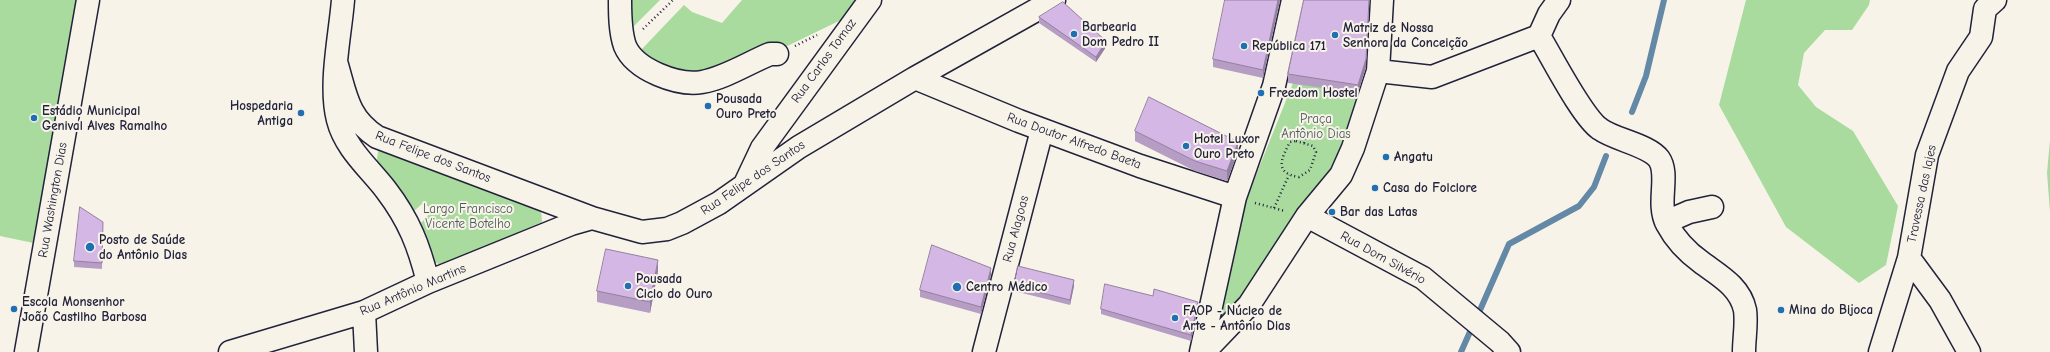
<!DOCTYPE html>
<html>
<head>
<meta charset="utf-8">
<style>
  body { margin:0 }
  canvas { display:block; background:#f7f3e8 }
</style>
</head>
<body>
<canvas width="2050" height="352"></canvas>
<script>
const ctx = document.querySelector('canvas').getContext('2d');
ctx.lineJoin = 'round';
function fillPath(path, color) { ctx.fillStyle = color; ctx.fill(path, 'evenodd'); }
function stroke(path, color, width, dash) { ctx.strokeStyle = color; ctx.lineWidth = width; ctx.lineCap = dash ? 'butt' : 'round'; ctx.setLineDash(dash || []); ctx.stroke(path); }
function label(font, color, halo, rows, align = 'center') {
  ctx.font = font + ' "Comic Neue",sans-serif'; ctx.lineWidth = 4; ctx.setLineDash([]); ctx.textBaseline = 'middle'; ctx.strokeStyle = halo; ctx.fillStyle = color; for (const [text, x, y, turn = 0] of rows) {
    ctx.save(); ctx.translate(x, y); ctx.rotate((+turn || 0) * Math.PI / 180); ctx.textAlign = isNaN(turn) ? turn : align; if (halo) ctx.strokeText(text, 0, 0); ctx.fillText(text, 0, 0); ctx.restore();
  }
}
fillPath(new Path2D(`
  M0 0H87L48 246 0 236Z
  M627 0H660L632 28Z
  M742 0H861L843 19 779 50 692 76 655 64 640 51 684 5 692 12 722 23Z
  M1746 0H1870L1869 5 1852 30H1825L1804 53 1798 85 1816 107 1853 131 1898 206 1886 265 1859 283 1786 227 1719 105Z
  M1293 83 1362 93 1353 139 1262 288 1220 323 1216 314 1246 200Z
  M2050 140V212L2047 173Z
  M379 146 541 210 542 222 442 266 433 261 420 224 432 211 424 202 412 213 376 165Z`), '#a8db9d');
stroke(new Path2D(`
  M1632 112 1646 76 1664 0
  M1477 317 1509 244 1579 206 1594 187 1606 156
  M1461 352 1473 325`), '#6389a7', 6);
const minor = new Path2D(`
  M343 0C340 37 329 85 338 120 345 148 369 168 386 190 409 220 419 246 428 282
  M620 0C620 14 620 32 625 46 635 70 678 86 702 82 725 78 748 63 770 54H777
  M1539 36C1552 57 1582 117 1600 129 1615 140 1649 145 1659 159 1670 175 1656 203 1667 224 1675 239 1687 252 1701 262 1718 275 1740 286 1745 310 1747 323 1744 338 1744 352
  M337 65C346 96 348 118 377 137L592 218 642 232 667 229 682 223 719 203 799 147 915 78 1054 0
  M1378 71 1432 77 1539 36 1549 14 1559 0
  M915 78 1019 121 1140 166 1235 197
  M745 184 762 148 870 0
  M1307 216 1423 278 1500 342 1509 352
  M1666 222 1689 212 1712 207
  M1909 258 1940 300 1969 352
  M364 312 366 352
  M26 352 88 0
  M230 352 364 312 428 282 571 224 592 218
  M984 352 1042 130
  M1201 352 1235 197 1274 86 1293 0
  M1204 352 1249 305 1307 216 1341 175 1353 148 1378 71 1382 0
  M1880 352 1909 258 1927 155 1958 71 1981 37 1985 9 1995 0`);
stroke(minor, '#22223b', 25);
stroke(new Path2D(`
  M643 29 673 0
  M795 46 817 35
  M1296 141 1313 146 1316 152 1310 170 1299 177C1274 173 1281 159 1290 142Z
  M1304 143 1309 129
  M1255 203 1285 211
  M1274 208 1289 175`), '#22223b', 2.5, [1, 3]);
stroke(minor, '#f7f3e8', 22);
fillPath(new Path2D(`
  M1280 0 1263 78 1213 67V59Z
  M1039 17 1106 47 1096 62 1039 23Z
  M1366 67 1358 93 1288 83V74Z
  M1135 131 1238 152 1227 181 1195 171 1135 141Z
  M103 222 102 269 74 267V261Z
  M658 271 650 313 597 302V291Z
  M991 275 981 314 920 297V290Z
  M1014 286H1074L1070 305 1014 291Z
  M1198 307 1191 341 1101 314V309Z`), '#b69dc4');
fillPath(new Path2D(`
  M1278 0H1280L1263 78V70Z
  M1369 0 1366 67 1358 93V85Z
  M1106 41V47L1096 62V57Z
  M1238 142V152L1227 181V171Z
  M658 260V271L650 313V302Z
  M991 268V275L981 314V307Z
  M1074 280V286L1070 305V300Z
  M1198 302V307L1191 341V335Z`), '#9480a0');
const building = new Path2D(`
  M1225 0H1278L1263 70 1213 59Z
  M1304 0H1369L1366 59 1358 85 1288 74Z
  M1063 2 1106 41 1096 57 1039 17Z
  M1149 97 1238 142 1227 171 1195 161 1135 131Z
  M80 207 103 222 102 263 74 261Z
  M932 245 991 268 981 307 920 290Z
  M606 249 658 260 650 302 597 291Z
  M1018 266 1074 280 1070 300 1014 286Z
  M1105 284 1153 296 1154 289 1198 302 1191 335 1101 309Z`);
fillPath(building, '#d4b7e4');
stroke(building, '#9480a0', 1);
for (const [x, y, r, color] of [
  [1074,34,4,"#1f6fb2"],
  [1335,35,4,"#1f6fb2"],
  [1244,46,4,"#1f6fb2"],
  [1261,93,4,"#1f6fb2"],
  [708,106,4,"#1f6fb2"],
  [301,113,4,"#1f6fb2"],
  [34,118,4,"#1f6fb2"],
  [1186,146,4,"#1f6fb2"],
  [1386,157,4,"#1f6fb2"],
  [1375,188,4,"#1f6fb2"],
  [1332,212,4,"#1f6fb2"],
  [90,247,5,"#1f6fb2"],
  [628,286,4,"#1f6fb2"],
  [957,287,5,"#1f6fb2"],
  [14,309,4,"#1f6fb2"],
  [1781,310,4,"#1f6fb2"],
  [1175,318,4,"#1f6fb2"]
]) { const dot = new Path2D(); dot.arc(x, y, r, 0, 2 * Math.PI); ctx.fillStyle = color; ctx.fill(dot); stroke(dot, '#f7f3e8', 1.5); }
label('bold 13px', '#22223b', '#f7f3e8', [
  ["Barbearia",1082,27],
  ["Dom Pedro II",1082,42],
  ["Matriz de Nossa",1343,28],
  ["Senhora da Conceição",1343,43],
  ["República 171",1252,46],
  ["Freedom Hostel",1269,93],
  ["Pousada",716,99],
  ["Ouro Preto",716,114],
  ["Hospedaria",293,106,"right"],
  ["Antiga",293,121,"right"],
  ["Estádio Municipal",42,111],
  ["Genival Alves Ramalho",42,126],
  ["Hotel Luxor",1194,139],
  ["Ouro Preto",1194,154],
  ["Angatu",1394,157],
  ["Casa do Folclore",1383,188],
  ["Bar das Latas",1340,212],
  ["Posto de Saúde",99,240],
  ["do Antônio Dias",99,255],
  ["Pousada",636,279],
  ["Ciclo do Ouro",636,294],
  ["Centro Médico",966,287],
  ["Escola Monsenhor",22,302],
  ["João Castilho Barbosa",22,317],
  ["Mina do Bijoca",1789,310],
  ["FAOP - Núcleo de",1183,311],
  ["Arte - Antônio Dias",1183,326]
], 'left');
label('13px', '#22223b', '#f7f3e8', [
  ["Rua Carlos Tomaz",824,61,-54],
  ["Rua Doutor Alfredo Baeta",1074,141,20],
  ["Rua Felipe dos Santos",433,157,21],
  ["Rua Felipe dos Santos",753,178,-34],
  ["Travessa das lajes",1922,194,-78],
  ["Rua Washington Dias",53,200,-80],
  ["Rua Alagoas",1016,229,-75],
  ["Rua Dom Silvério",1383,258,29],
  ["Rua Antônio Martins",413,290,-23]
]);
label('13px', '#4a5a58', '#f7f3e8', [
  ["Praça",1316,119],
  ["Antônio Dias",1316,134],
  ["Largo Francisco",468,209],
  ["Vicente Botelho",468,224]
]);
</script>
</body>
</html>
